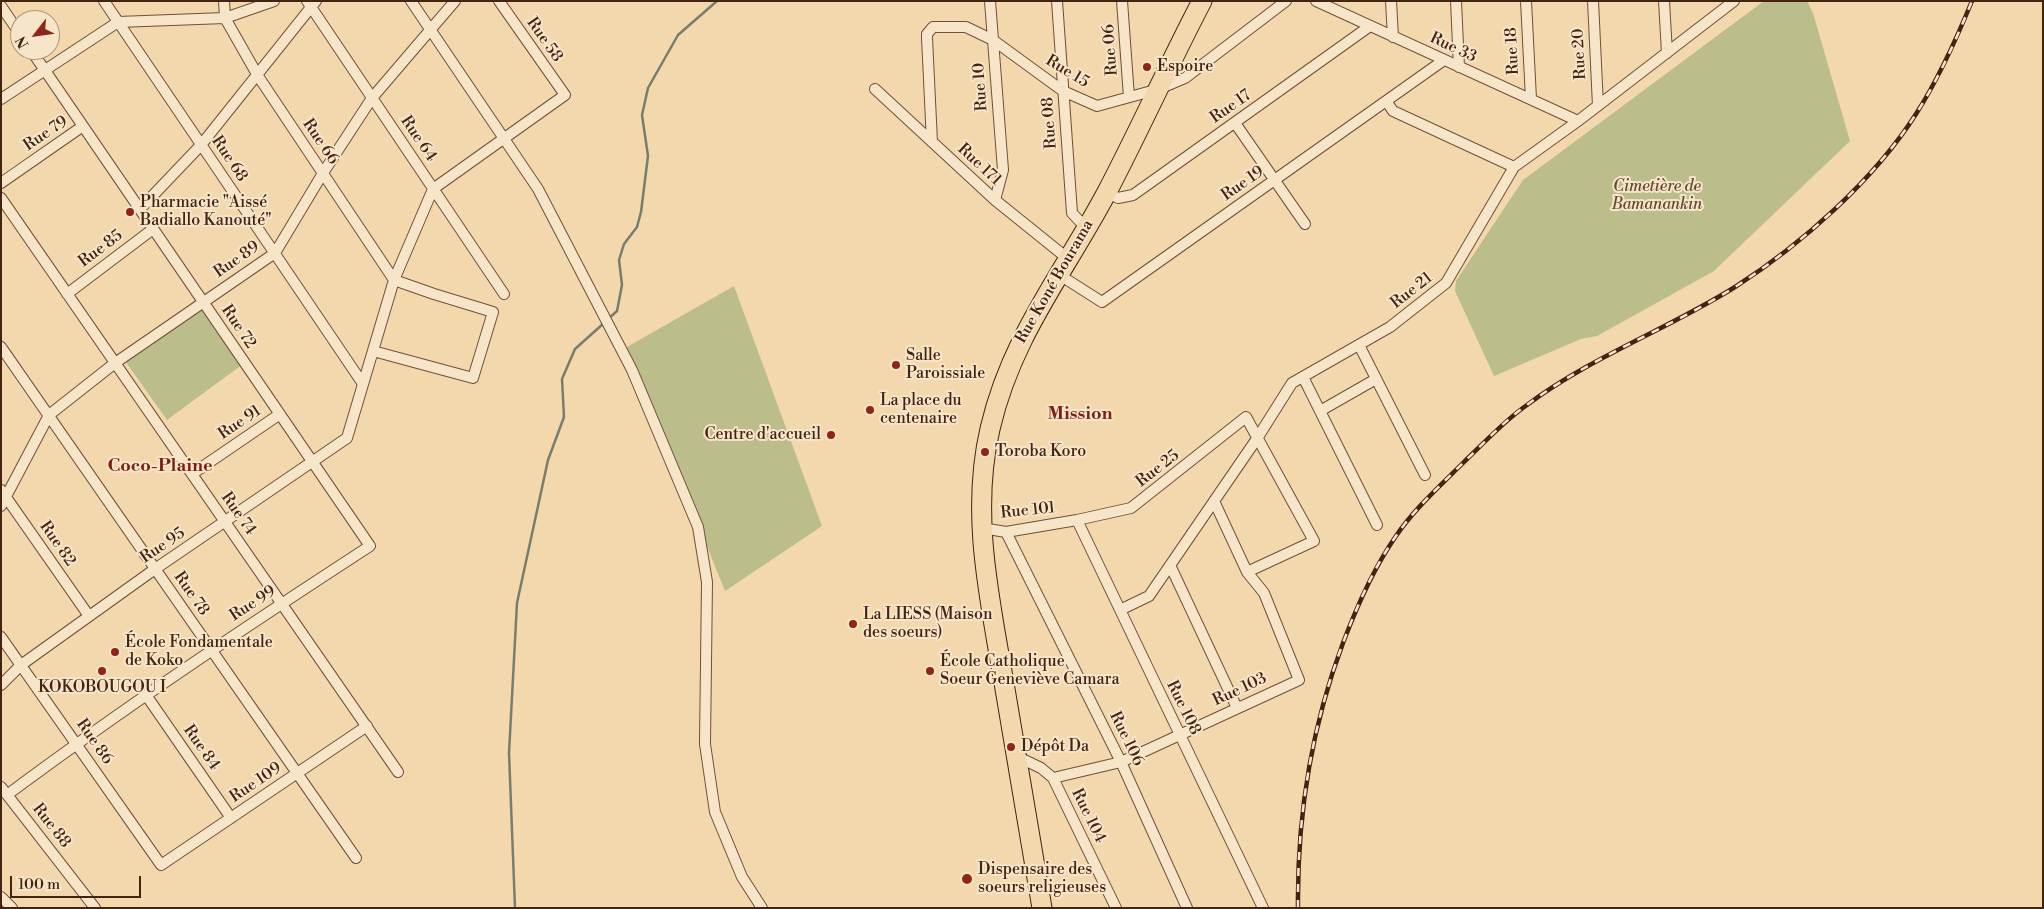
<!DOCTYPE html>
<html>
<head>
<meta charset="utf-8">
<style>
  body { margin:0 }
  #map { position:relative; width:2044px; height:909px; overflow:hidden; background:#f3d7ad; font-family:"Libre Bodoni",serif }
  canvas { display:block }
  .frame { position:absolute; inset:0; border:2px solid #432312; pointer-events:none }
  .north { position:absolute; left:10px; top:10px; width:50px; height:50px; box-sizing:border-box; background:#f7e5ca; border:1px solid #af9780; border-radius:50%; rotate:240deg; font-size:14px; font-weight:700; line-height:20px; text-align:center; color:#432312 }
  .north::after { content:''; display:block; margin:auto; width:18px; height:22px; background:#8f2418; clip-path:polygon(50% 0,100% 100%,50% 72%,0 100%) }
  .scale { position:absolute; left:10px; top:876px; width:131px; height:22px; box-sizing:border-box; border:2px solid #432312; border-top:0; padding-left:6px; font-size:15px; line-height:18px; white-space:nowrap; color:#432312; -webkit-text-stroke:4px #f7e5ca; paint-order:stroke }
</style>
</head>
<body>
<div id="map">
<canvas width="2044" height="909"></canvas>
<div class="frame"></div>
<div class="north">N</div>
<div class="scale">100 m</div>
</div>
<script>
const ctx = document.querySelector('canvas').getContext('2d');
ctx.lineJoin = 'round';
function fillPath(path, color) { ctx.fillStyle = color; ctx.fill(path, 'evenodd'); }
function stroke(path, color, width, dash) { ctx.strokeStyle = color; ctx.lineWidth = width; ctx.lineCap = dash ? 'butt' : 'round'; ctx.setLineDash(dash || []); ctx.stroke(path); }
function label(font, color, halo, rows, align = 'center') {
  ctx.font = font + ' "Libre Bodoni",serif'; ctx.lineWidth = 4; ctx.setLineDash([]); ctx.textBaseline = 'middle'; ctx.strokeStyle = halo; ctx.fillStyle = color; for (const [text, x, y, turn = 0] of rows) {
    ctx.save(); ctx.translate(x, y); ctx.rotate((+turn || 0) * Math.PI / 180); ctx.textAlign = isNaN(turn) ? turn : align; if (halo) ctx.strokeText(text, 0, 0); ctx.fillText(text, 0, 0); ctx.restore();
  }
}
fillPath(new Path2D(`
  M1764 1H1807L1813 13 1850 141 1714 271 1597 336 1581 339 1494 376 1455 291 1456 281 1523 180Z
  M734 286 822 526 725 591 627 347Z
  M199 303 243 364 167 420 123 358Z`), '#bbbe8a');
stroke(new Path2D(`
  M608 319 617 311 622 285 619 260 624 244 637 227 641 212 648 156 642 115 648 88 678 35 717 1
  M515 908 509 753 517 603 548 460 564 417 562 379 575 349 604 323`), '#787e6e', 2.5);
const street = new Path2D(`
  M104 1 363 384
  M224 1 225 18 258 76 394 280 434 294 493 312 473 378 373 351
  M307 1 504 294
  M411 1 538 189 632 370 698 527 707 582 705 744 715 812 742 877 762 908
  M990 1 1003 170 995 200
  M1057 1 1072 213 1086 228
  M1122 1 1129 97
  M1316 1 1578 121
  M1391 1 1393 37
  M1456 1 1459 67
  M1526 1 1531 99
  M1593 1 1598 106
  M1664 1 1667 53
  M1 6 20 34
  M875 89 995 200 1067 258
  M1 99 118 22 225 18 274 1
  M1386 101 1393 111 1514 167
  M1235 123 1305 224
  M932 142 927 38V34L933 27H966L993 40 1063 91 1097 106 1159 89 1185 78 1286 1
  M1 183 83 126
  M1106 192 1118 198 1133 195 1370 26
  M1 198 398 772
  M140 209 201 145 316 1
  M1058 274 1102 302 1444 60
  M67 294 153 229
  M1359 345 1425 475
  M1 347 356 858
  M1303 377 1377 525
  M1320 411 1376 379
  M192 474 280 414
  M1 490 89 616
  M1 506 49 415 115 363 275 253 323 173 372 98 455 1
  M1077 520 1263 908
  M982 528 1006 532 1077 520 1131 508 1246 417 1314 541 1247 572
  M1006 532 1121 762 1187 908
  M1170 565 1237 708
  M1120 610 1149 596 1258 437 1292 383 1390 327 1446 283 1514 167 1578 121 1734 1
  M1 637 161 865 367 726
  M1 685 21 665 155 569 347 438 394 280 433 189 565 95 499 1
  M146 695 231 818
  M1016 756 1041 768 1053 778 1116 908
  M1053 778 1121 762 1299 680 1264 593 1247 572 1214 501
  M1 787 95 908
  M7 795C125 707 247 626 370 546L31 50
  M1 897 12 908`);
const highway = new Path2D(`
  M1042 908C1029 833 1017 758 1004 683 990 600 970 514 990 429 1011 337 1064 273 1107 192 1140 129 1169 64 1202 1`);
stroke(street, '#6f5039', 12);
stroke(highway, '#432312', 21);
stroke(street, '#f7e5ca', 10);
stroke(highway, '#f3d7ad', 19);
const rail = new Path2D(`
  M1298 908C1297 817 1311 728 1343 643 1357 606 1373 569 1396 536 1415 508 1441 485 1465 461 1485 442 1504 421 1527 405 1591 357 1668 329 1735 287 1802 244 1874 180 1916 114 1939 78 1956 40 1972 1`);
stroke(rail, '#432312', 4.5);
stroke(rail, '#f7e5ca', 2.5, [8]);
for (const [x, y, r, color] of [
  [1147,67,5,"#8f2418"],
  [130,212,5,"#8f2418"],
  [896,365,5,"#8f2418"],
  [870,410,5,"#8f2418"],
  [831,435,5,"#8f2418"],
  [985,452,5,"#8f2418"],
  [853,624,5,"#8f2418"],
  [115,652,5,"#8f2418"],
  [102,671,5,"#8f2418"],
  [930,671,5,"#8f2418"],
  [1011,747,5,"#8f2418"],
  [967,879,6,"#8f2418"]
]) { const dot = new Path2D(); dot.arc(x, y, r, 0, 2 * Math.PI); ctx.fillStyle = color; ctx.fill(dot); stroke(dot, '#f7e5ca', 2); }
label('16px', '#432312', '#f7e5ca', [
  ["Rue 58",544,40,55],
  ["Rue 33",1453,48,25],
  ["Rue 06",1111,50,-94],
  ["Rue 18",1513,51,-93],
  ["Rue 20",1580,54,-93],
  ["Rue 15",1067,72,31],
  ["Rue 10",981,87,-94],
  ["Rue 17",1231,107,-35],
  ["Rue 08",1050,123,-94],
  ["Rue 79",46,134,-34],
  ["Rue 64",418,139,56],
  ["Rue 66",320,142,56],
  ["Rue 68",229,159,56],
  ["Rue 171",979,165,43],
  ["Rue 19",1243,184,-35],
  ["Rue 85",101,249,-37],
  ["Rue 89",237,260,-35],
  ["Rue Koné Bourama",1055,282,-60],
  ["Rue 21",1412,291,-38],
  ["Rue 72",238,327,56],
  ["Rue 91",240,423,-34],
  ["Rue 25",1158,469,-38],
  ["Rue 101",1028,511,-6],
  ["Rue 74",238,514,55],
  ["Rue 82",57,544,55],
  ["Rue 95",163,546,-34],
  ["Rue 78",191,594,55],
  ["Rue 99",253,604,-33],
  ["Rue 103",1240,690,-25],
  ["Rue 108",1183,708,64],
  ["Rue 106",1126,739,64],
  ["Rue 86",94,742,55],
  ["Rue 84",201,748,55],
  ["Rue 109",256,783,-34],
  ["Rue 104",1088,816,64],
  ["Rue 88",51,826,52]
]);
label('16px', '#432312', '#f7e5ca', [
  ["Espoire",1157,67],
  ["Pharmacie \"Aissé",140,203],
  ["Badiallo Kanouté\"",140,221],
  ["Salle",906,356],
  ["Paroissiale",906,374],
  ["La place du",880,401],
  ["centenaire",880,419],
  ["Centre d'accueil",821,435,"right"],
  ["Toroba Koro",995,452],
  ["La LIESS (Maison",863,615],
  ["des soeurs)",863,633],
  ["École Fondamentale",125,643],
  ["de Koko",125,661],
  ["École Catholique",940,662],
  ["Soeur Geneviève Camara",940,680],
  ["KOKOBOUGOU I",102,688,"center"],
  ["Dépôt Da",1021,747],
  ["Dispensaire des",978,870],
  ["soeurs religieuses",978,888]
], 'left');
label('italic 16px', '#614a30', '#f7e5ca', [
  ["Cimetière de",1657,187],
  ["Bamanankin",1657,205]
]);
label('bold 18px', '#7a1f14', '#f7e5ca', [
  ["Mission",1080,415],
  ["Coco-Plaine",160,467]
]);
</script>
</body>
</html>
